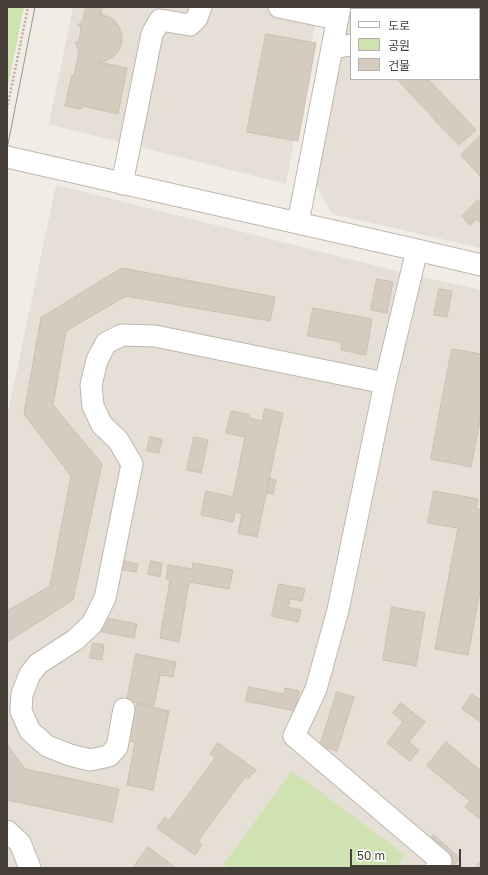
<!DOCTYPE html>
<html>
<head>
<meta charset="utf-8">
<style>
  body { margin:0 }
  #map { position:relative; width:488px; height:875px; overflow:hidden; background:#f1ede6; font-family:"Golos Text","Noto Sans KR",sans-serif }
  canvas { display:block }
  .frame { position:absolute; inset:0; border:8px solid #443e36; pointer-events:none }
  .legend { position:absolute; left:350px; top:8px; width:130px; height:72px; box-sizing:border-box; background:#fff; border:1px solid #b4b2af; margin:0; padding:5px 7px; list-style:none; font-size:12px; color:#443e36 }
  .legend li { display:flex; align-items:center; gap:8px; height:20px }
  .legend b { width:20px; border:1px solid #b4b2af }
  .scale { position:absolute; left:350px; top:849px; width:111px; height:18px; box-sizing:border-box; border:2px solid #443e36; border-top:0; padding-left:5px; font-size:12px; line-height:14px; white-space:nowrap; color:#443e36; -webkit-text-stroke:3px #fff; paint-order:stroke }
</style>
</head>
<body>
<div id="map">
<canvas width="488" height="875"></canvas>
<div class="frame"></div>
<ul class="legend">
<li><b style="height:5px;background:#fff"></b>도로</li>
<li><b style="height:11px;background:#cfe2b2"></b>공원</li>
<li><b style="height:11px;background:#d5cbbf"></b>건물</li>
</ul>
<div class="scale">50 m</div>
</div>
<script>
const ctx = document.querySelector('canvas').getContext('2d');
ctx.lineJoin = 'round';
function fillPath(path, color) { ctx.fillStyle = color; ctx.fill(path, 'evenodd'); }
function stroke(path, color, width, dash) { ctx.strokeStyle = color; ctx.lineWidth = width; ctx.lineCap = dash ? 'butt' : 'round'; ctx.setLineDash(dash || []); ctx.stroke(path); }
fillPath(new Path2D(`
  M73 7H318L286 184 49 124Z
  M348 7H481V248L332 214 315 183ZM351 9H479V79H351Z
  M56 185 401 272 481 290V868H7V417Z`), '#e5dfd5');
fillPath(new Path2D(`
  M7 7H24L7 91Z
  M292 771 405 855 396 868H229L224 864Z`), '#cfe2b2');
const building = new Path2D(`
  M86 7H102L101 15 106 16 113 19 118 25 121 31 122 39 121 46 117 53 111 58 105 61 98 62 127 68 118 114 83 106 82 109 65 106 72 75 74 76 79 52 75 42 79 41 81 28 78 25 83 20Z
  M266 34 316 43 298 141 247 132Z
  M397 79H428L476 130 459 145Z
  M481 135V177L461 155Z
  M478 200 481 204V224L477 219 470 225 462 216Z
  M122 268 275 297 270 321 126 296 66 331 53 405 102 464 73 600 7 642V611L50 586 71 476 24 414 41 318Z
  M377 279 393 282 387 313 371 310Z
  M439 289 452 291 447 317 434 315Z
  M313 308 372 319 366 355 341 350 342 342 308 336Z
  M452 349 481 354V415L471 467 431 459Z
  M265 409 283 413 257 537 238 533 242 514 235 512 233 522 201 515 206 491 233 497 245 437 226 433 231 411 248 414 250 418 262 421Z
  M150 437 162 439 159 453 147 451Z
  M194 437 208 440 201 473 187 470Z
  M270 478 276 480 273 494 267 493Z
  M434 491 478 499 476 509 481 510V585L468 655 435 649 458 528 428 523Z
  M120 560 138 564 136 572 118 569Z
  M151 561 162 563 160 577 148 574Z
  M193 563 233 570 229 589 189 582 179 642 160 638 170 580 166 579 168 565 192 569Z
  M279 584 305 589 302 601 290 599 288 607 301 610 298 622 272 616Z
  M392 607 425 613 416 666 383 660Z
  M101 617 137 624 134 638 98 631Z
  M93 643 104 645 102 660 90 658Z
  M136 654 176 662 173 677 160 675 154 706 127 701Z
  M249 687 284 694 285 688 299 691 295 711 246 701Z
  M337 692 354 697 337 751 320 746Z
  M472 694 481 700V722L462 709Z
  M401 703 425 722 409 742 419 750 410 761 387 743 403 722 393 713Z
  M137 704 169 711 153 790 127 785 135 742 129 741Z
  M446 742 481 771V820L465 807 470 801 427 766Z
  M218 743 256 770 248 779 245 777 198 841 202 845 195 855 157 828 165 817 169 821 215 758 210 754Z
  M7 744 25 769 119 789 112 822 7 800Z
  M434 835 460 858 453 866 427 843Z
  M148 847 176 868H133Z
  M480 862 481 863V868H476Z`);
fillPath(building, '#d5cbbf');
stroke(building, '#ccc0b0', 1);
const minor = new Path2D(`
  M279 7 337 19
  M409 9 411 7
  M332 48 351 45
  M7 157 417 250 481 265
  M122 184 152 34 160 20 190 25 197 18 201 7
  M298 223 340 7
  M417 250 385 383 338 610 316 689 294 736 441 861 436 868
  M124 709 117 747 109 756 90 760 70 755 47 746 30 731 21 711 22 694 30 674 38 664 75 640 92 624 105 598 132 464 118 440 102 425 93 406 91 385 97 360 106 343 122 335 155 336 385 383
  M7 831 20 843 30 868`);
stroke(minor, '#bfb7ac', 23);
stroke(new Path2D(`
  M7 109 28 7`), '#bcaf9c', 2.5, [2, 2]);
stroke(minor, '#fff', 21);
stroke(new Path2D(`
  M7 149 35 7`), '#959595', 1);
</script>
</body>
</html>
